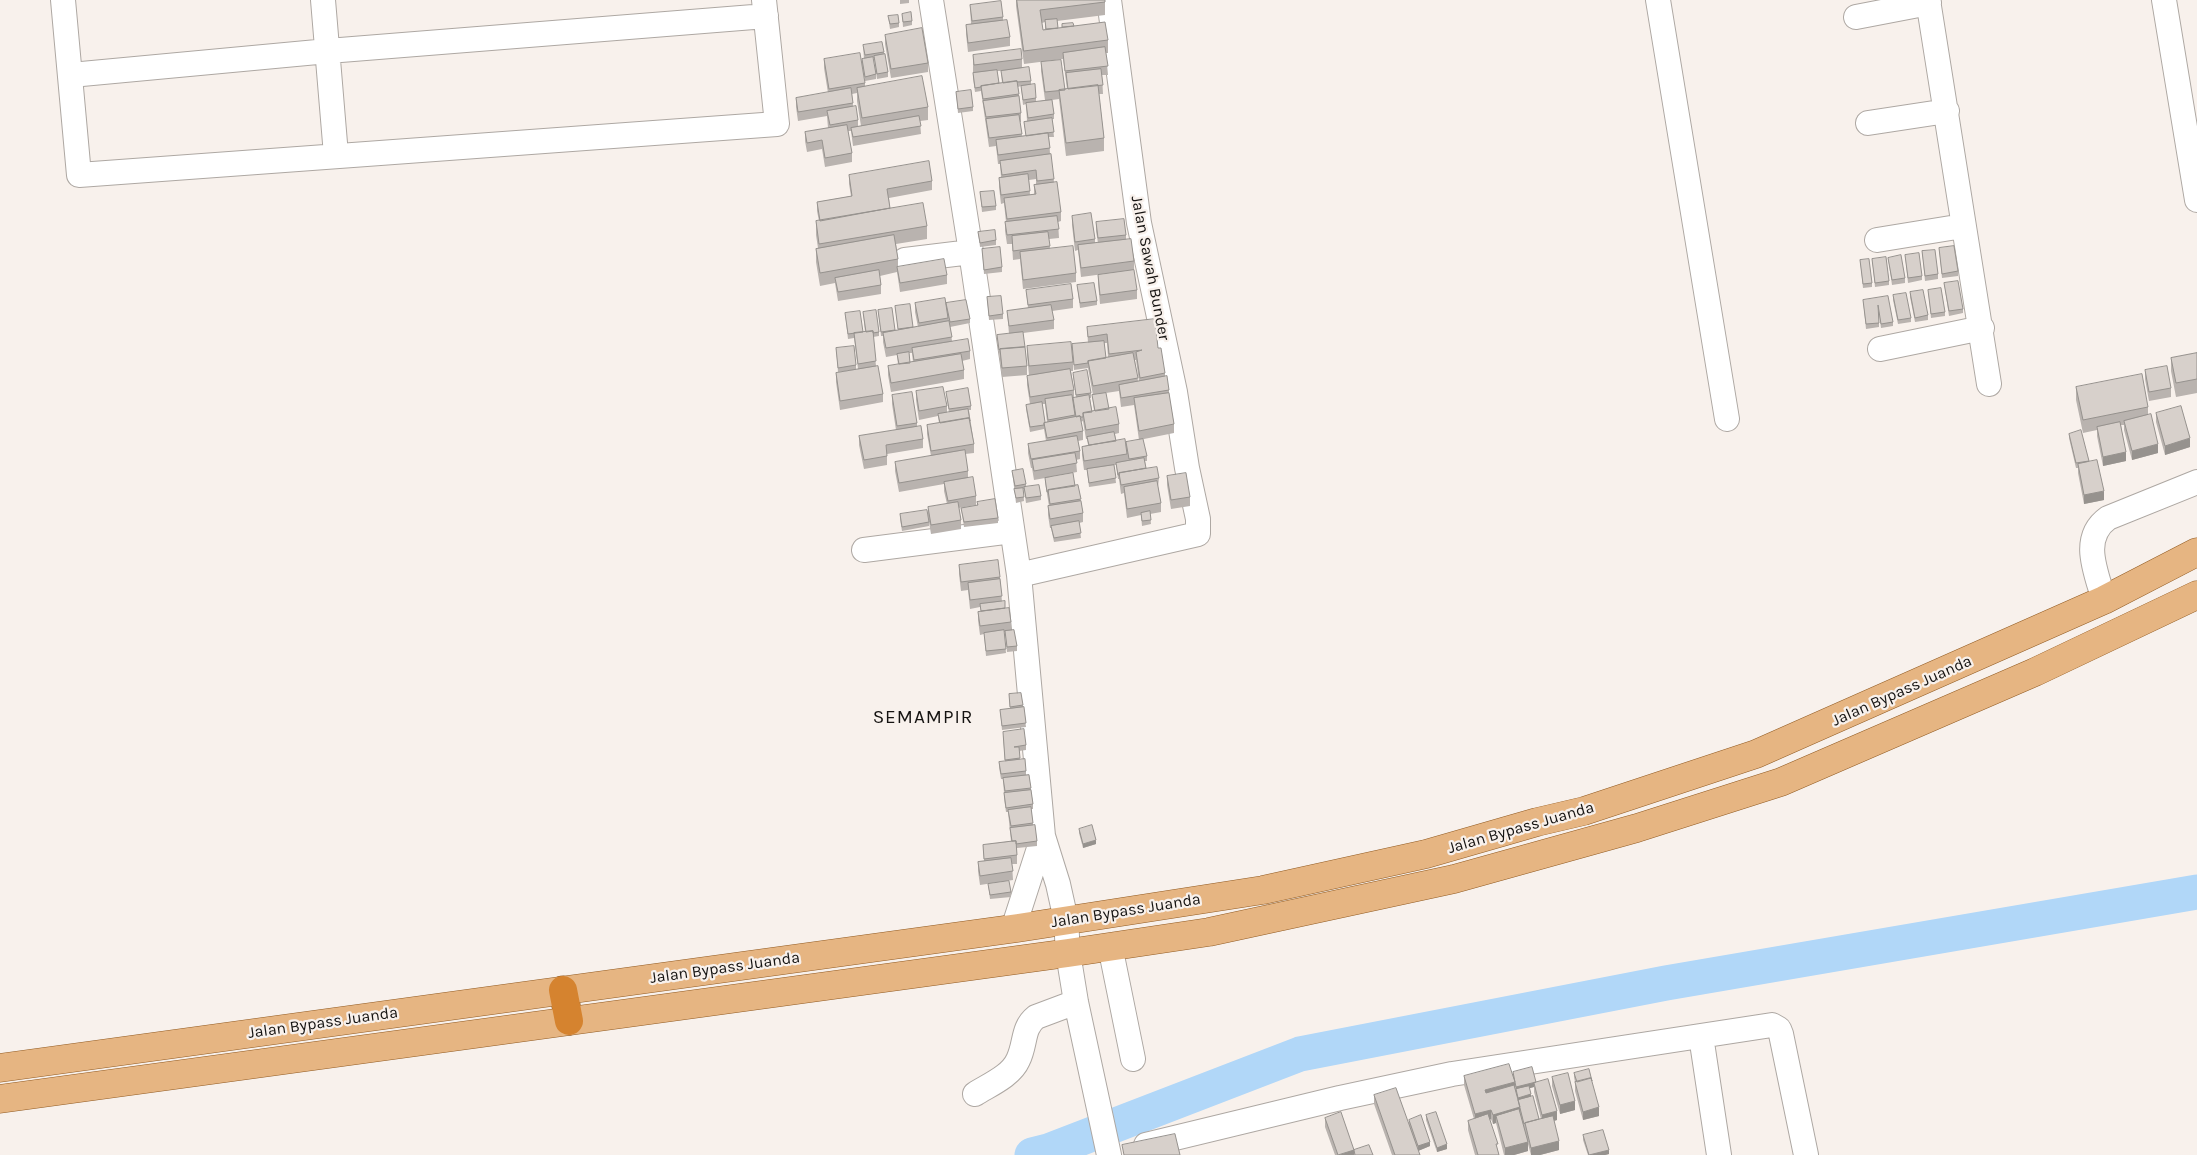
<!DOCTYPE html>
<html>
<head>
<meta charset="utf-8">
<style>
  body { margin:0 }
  canvas { display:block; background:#f8f1ec }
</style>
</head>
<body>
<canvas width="2197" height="1155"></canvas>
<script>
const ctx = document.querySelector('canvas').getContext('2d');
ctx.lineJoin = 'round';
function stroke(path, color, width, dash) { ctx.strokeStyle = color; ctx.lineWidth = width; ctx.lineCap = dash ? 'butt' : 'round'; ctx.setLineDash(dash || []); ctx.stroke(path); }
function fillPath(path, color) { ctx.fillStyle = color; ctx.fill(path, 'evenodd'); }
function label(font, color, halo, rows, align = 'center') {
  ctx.font = font + ' Karla,sans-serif'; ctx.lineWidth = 4.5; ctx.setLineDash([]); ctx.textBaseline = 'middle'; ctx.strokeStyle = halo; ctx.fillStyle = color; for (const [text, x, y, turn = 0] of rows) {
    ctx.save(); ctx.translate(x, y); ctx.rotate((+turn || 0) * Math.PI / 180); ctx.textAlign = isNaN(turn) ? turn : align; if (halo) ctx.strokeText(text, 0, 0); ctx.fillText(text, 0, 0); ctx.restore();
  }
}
stroke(new Path2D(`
  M1032 1155 1048 1151 1300 1054 1666 983 2197 892`), '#b1d7f8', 35);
const minor = new Path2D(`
  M63 0 79 175 777 124 764 0
  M323 0 336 155
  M931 0 971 252 1019 575 1043 836 1058 884 1066 920 1068 953 1076 1002 1109 1155
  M1658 0 1727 419
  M1928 0 1989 384
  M2164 0 2197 200
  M1856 17 1929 3
  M71 75 328 51 766 16
  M1868 123 1947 111
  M1877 240 1963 226
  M905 260 971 252
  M1880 349 1982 328
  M864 550 1012 531
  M1019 575 1198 534V519L1187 468 1175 392 1139 223 1109 0
  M2104 600C2096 572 2080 538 2108 518L2197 482
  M1013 929 1043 836
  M1110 946 1133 1059
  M1701 1036 1719 1155
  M975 1094C989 1085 1011 1076 1018 1060 1026 1044 1022 1028 1036 1017L1076 1002
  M1146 1145 1340 1098 1452 1074 1772 1025 1779 1029 1781 1034 1806 1155`);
const major = new Path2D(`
  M0 1068 1018 928 1263 890 1426 854 1537 822 1584 811 1756 754 2104 600 2197 552
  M0 1099 1068 953 1209 932 1454 879 1637 828 1781 782 2035 672 2197 595`);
const highway = new Path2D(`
  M563 990 569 1021`);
stroke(minor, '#aea8a3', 26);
stroke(major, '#925c24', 29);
stroke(highway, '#925c24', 29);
stroke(minor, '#fff', 24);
stroke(major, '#e6b582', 28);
stroke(highway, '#d5832f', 28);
fillPath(new Path2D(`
  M900 0H909V3L900 4Z
  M1016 0H1105V15L1057 21 1058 28 1074 26 1108 40V53H1106L1108 75H1102L1103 94H1099L1104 138V151L1066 156 1059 99 1052 100 1054 114V119H1052L1054 137H1049L1050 154 1054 182 1061 212V221L1058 222 1059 238 1049 239 1050 249 1076 273V282L1023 289 1020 259 1013 260 1012 244H1007L1005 231V222H1006L1004 203 1001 204 999 187V178L1001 177 1000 164H998L996 146 989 147 981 91 975 92 973 78V55L1022 59V68L1031 81V85L1036 98V102L1045 100 1041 71V62L1065 89H1067L1063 59 1024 64 1016 6ZM1045 22V29L1043 30 1042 23ZM997 71H1001L1002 83H999ZM1021 86 1023 105 1026 104 1027 121 1024 122 1026 136H1022L1020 122H1021V113L1018 87ZM1036 179V184L1034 185V194L1030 195 1029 180Z
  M970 5 1003 17V20L1010 37V46L968 52 966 34V25L971 24Z
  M902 14 912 21V25L903 27Z
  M888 16 899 23V27L890 29Z
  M885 35 928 63V72L891 78 885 44Z
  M863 45 884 52 888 72V77L877 79 874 58H873L876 74V79L865 81 862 64V59H864Z
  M824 59 865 83V86L928 107V120L920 121 921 134 853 146 851 131H848L852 153V162L825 167 822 149 807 152 805 141V132L828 128 827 116 798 121 796 107V98L828 93 824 68ZM857 93V101L861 126H858V120L853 106 852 94Z
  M956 92 973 107V111L958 113Z
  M849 175 932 181V190L889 198 890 208 927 226V239L896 244 898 259V267L947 275V284L900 292 897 272 880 276 881 285V294L838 301 835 283 820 286 816 262V249L818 248 816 235V221H819L817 211V202L851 196 849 184Z
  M980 192 996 206V210L982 212Z
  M1072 216 1095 239V243H1098L1096 231V222L1126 235V239L1134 261V270L1081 277 1078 250 1075 251 1072 225Z
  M978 232 996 240V245L980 247Z
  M1939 248 1958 271V276L1942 278Z
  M982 249 1002 267V272L984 274Z
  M1922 251 1938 274V279L1925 281Z
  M1905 255 1922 276V280L1908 283Z
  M1888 258 1905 278V283L1892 285Z
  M1872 259 1889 281V285L1875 287Z
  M1860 260 1872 283V287L1863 288Z
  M1098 275 1137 290V299L1100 304 1098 283Z
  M1944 283 1963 309V313L1949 316Z
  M1077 285 1097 301V305L1080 308Z
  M1026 290 1073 299V308L1052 311 1054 320V329L1023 333 1027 366V375L1002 377 997 335 1009 334 1007 311 1028 308Z
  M1928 290 1945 312V316L1931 318Z
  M1910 292 1928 315V320L1915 322 1910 297Z
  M1893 295 1911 318V322L1898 324 1893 300Z
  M987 297 1003 314V319L989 320Z
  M1863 300 1893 322V326L1881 328 1879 314V327L1866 329Z
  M915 303 946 305 970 319V323L950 327 952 341 970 351V359L962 361 964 370V379L891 392 888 375V366L898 365 897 355 886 357 883 342V336H881L878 310 895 330H898L895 306 913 327H918L915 312ZM909 353H912L913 362 910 363Z
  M863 312 879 332V336L873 337 876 366 883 394V402L840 410 836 382V373L852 370 838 372 836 348 856 365V370L858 369 854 338 848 339 845 313 863 332H865Z
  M1087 327 1158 348 1165 373V377L1169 390V395L1174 424V433L1139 440 1134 405 1121 407 1119 391 1093 395 1088 368 1074 370 1072 348V344L1088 343ZM1104 343H1107L1108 357 1106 358ZM1135 360H1136L1139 381H1138Z
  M1027 346 1073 362V371H1071L1074 390V398H1076L1073 373 1091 393V398H1090L1092 412 1094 411 1092 395 1109 409 1119 424V433L1115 434 1116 441 1126 445 1147 456V461H1145L1146 468 1159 478 1158 487 1161 503V512L1150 514 1151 524 1142 526 1141 515 1127 518 1124 493 1121 494 1119 479H1118L1116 465H1114L1116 483 1089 487 1087 470H1084L1082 455V447L1088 445 1087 439H1086L1083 421 1081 422 1083 431V440L1078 441 1080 451V459L1076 460 1077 472 1049 477 1075 486 1078 485 1083 513V522L1079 523 1081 538 1054 542 1051 528H1050L1048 515V506H1049L1045 482V478L1034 480 1032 468H1031L1028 453V444L1046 441 1044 429 1030 432 1026 409V405L1030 404 1027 385V376L1037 375H1029L1027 355ZM1042 404H1045L1047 422H1045Z
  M2197 353V393L2176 397 2171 371V358Z
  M2145 370 2171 388V397L2149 401 2145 379Z
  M2076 387 2148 407V415L2158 453 2132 460 2124 430V425H2121L2126 461 2103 466 2097 436V430L2083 433 2076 400Z
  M916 391 947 406V413H949L946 392 971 406V410H969L974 444V453L965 454 968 471V478L976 496V505L959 508 961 520V529L931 534 928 516V507L947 504 944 491V484L899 492 895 471V462L931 456 927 434V425L939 423 938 416 919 420 916 400Z
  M892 395 917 423V426L923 439V448L887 454V465L864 469 859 445V436L896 430 892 404Z
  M2156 413 2190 447 2165 455 2156 422Z
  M2069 434 2089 462 2104 500 2084 504 2078 473V468H2076L2069 438Z
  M1012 471 1026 484V487L1041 496V500L1026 503 1024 489H1023L1024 501 1016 503Z
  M1167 476 1190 497V506L1171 509 1167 485Z
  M977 502 998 518V523L964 527 961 508 977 505Z
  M900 514 929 522V526L902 531 900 519Z
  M959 565 1000 577 1002 602 1005 608 1011 622V631L1017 646V651L1007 652 1005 632H1004L1006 653 986 656 984 634 980 635 978 620V612L981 611 980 607 970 609 968 590 961 591 959 574Z
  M1009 694 1023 705 1026 727 1002 730 1000 710 1010 709Z
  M1003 736 1026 745V750L1019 751 1020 760 1026 771V775H1029L1033 804V809H1031L1033 825 1037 841V846L1017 848V864H1012L1013 880 980 885 978 871V862L984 861 983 845 1011 841 1008 812H1006L1004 798V793L1003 779H1001L999 767V762H1005Z
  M1079 829 1096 844 1083 848 1079 833Z
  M988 884 1011 892V897L990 899Z
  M1513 1072 1536 1082 1557 1120 1554 1121 1559 1150 1540 1155H1531L1528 1144V1151L1514 1155H1504L1496 1123 1493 1124 1491 1119 1490 1120 1499 1155H1475L1468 1130V1121L1474 1119 1464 1085V1076L1513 1075ZM1534 1087V1092L1541 1119H1539L1531 1097 1529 1088Z
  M1574 1073 1599 1116 1583 1120 1575 1091V1082L1574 1077Z
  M1552 1077 1575 1110 1560 1114 1552 1086Z
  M1374 1095 1409 1124V1120L1430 1146 1418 1151 1420 1155H1392L1374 1104Z
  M1426 1115 1447 1149 1437 1152 1426 1120Z
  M1325 1118 1354 1150 1373 1155H1335L1325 1127Z
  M1583 1135 1609 1154 1605 1155H1588L1583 1140Z`), '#b9b3af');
fillPath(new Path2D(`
  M2190 438V447L2165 455V446Z
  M2158 444V453L2132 460V451Z
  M2126 452V461L2103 466V457Z
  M2104 491V500L2084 504V495Z
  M1096 840V844L1083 848V844Z
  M1515 1082V1091L1485 1099V1090Z
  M1536 1082 1534 1083V1087L1516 1092V1087Z
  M1531 1094V1099L1518 1103V1098Z
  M1575 1101V1110L1560 1114V1105Z
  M1520 1107V1116H1496V1123L1493 1124V1115Z
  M1599 1107V1116L1583 1120V1112Z
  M1491 1110V1119L1475 1123V1114Z
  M1557 1111V1120L1542 1124V1115Z
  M1559 1141V1150L1540 1155H1531V1148Z
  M1430 1142V1146L1418 1151V1146Z
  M1528 1142V1151L1514 1155H1505V1148Z
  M1447 1144V1149L1437 1152V1148Z
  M1354 1150V1155H1339Z
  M1609 1150V1154L1605 1155H1589Z`), '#96928e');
const building = new Path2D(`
  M1017 0H1105V2L1040 10 1043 30 1105 22 1108 40 1024 51Z
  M1001 1 1003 17 972 21 970 5Z
  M911 12 912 21 903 22 902 14Z
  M898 15 899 23 890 24 888 16Z
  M1057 19 1058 28 1046 29 1045 20Z
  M1007 20 1010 37 968 43 966 25Z
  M1073 23 1074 26 1062 27V24Z
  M922 28 928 63 891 69 885 35Z
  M882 42 884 52 865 55 863 45Z
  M1105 47 1108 66 1065 71 1063 53Z
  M1021 49 1022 59 974 65 973 55Z
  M860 53 865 83 829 89 824 59Z
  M885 54 888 72 877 74 874 56Z
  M873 57 876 74 865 77 862 59Z
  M1061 60 1065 90 1045 92 1041 62Z
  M1029 67 1031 81 1017 82V81L1003 83 1001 71Z
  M1101 69 1103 85 1068 89 1066 73Z
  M997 70 999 83 981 86V87L975 88 973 73Z
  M922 76 928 107 862 118 857 88Z
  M1017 81 1019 94 983 99 981 86Z
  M1035 84 1036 98 1023 100 1021 86Z
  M1098 85 1104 138 1066 143 1059 90Z
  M851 88 853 103 798 112 796 98Z
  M971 90 973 107 958 109 956 92Z
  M1019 96 1021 113 986 117 983 101Z
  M1052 100 1054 114 1028 118 1026 103Z
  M856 106 858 120 830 125 827 111Z
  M1019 115 1022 134 989 138 986 119Z
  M919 116 921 126 853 137 851 128Z
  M1052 118 1054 132 1026 136 1024 122Z
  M847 125 852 153 825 158 822 140 807 143 805 132Z
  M1048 133 1050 148 998 155 996 140Z
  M1051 154 1054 179 1037 181 1036 170 1002 175 1000 161Z
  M929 161 932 181 887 189 890 208 820 221 817 202 852 196 849 175Z
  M1028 174 1030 191 1001 195 999 178Z
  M1057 182 1061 212 1007 219 1004 198 1036 194 1034 185Z
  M994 191 996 206 982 207 980 192Z
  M923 203 927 226 819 244 816 221Z
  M1091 213 1095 239 1075 242 1072 216Z
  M1057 216 1059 229 1007 235 1005 222Z
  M1124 219 1126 235 1098 238 1096 222Z
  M995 230 996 240 980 243 978 232Z
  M1048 232 1050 246 1013 251 1012 236Z
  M894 235 898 259 820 273 816 249Z
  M1131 239 1134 261 1081 268 1078 245Z
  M1073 246 1076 273 1023 280 1020 252Z
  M1954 246 1958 271 1942 274 1939 248Z
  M1000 247 1002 267 984 270 982 249Z
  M1935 250 1938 274 1925 276 1922 251Z
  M1919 253 1922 276 1908 278 1905 255Z
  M1901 255 1905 278 1892 280 1888 258Z
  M1886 257 1889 281 1875 283 1872 259Z
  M944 259 947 275 900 283 897 267Z
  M1869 259 1872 283 1863 284 1860 260Z
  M879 270 881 285 838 292 835 278Z
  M1134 270 1137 290 1100 295 1098 275Z
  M1958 281 1963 309 1949 311 1944 283Z
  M1094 283 1097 301 1080 303 1077 285Z
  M1071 284 1073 299 1028 305 1026 290Z
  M1941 288 1945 312 1931 314 1928 290Z
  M1923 290 1928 315 1915 318 1910 292Z
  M1906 293 1911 318 1898 320 1893 295Z
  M1001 296 1003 314 989 316 987 297Z
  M1888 296 1893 322 1881 324 1878 305 1879 323 1866 324 1863 300Z
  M945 298 948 318 919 323 915 303Z
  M966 300 970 319 950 322 946 303Z
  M910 304 913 327 898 329 895 306Z
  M1051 305 1054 320 1009 326 1007 311Z
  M892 308 895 330 881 332 878 310Z
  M876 310 879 332 873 333V331L866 332 863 312Z
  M860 311 863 332 848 334 845 313Z
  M1155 319 1158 348H1161L1165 373 1140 378 1136 352 1142 350 1109 354 1107 334 1088 337 1087 327Z
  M949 321 952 337 886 348 883 333Z
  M873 331 876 361 858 364 854 333Z
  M1023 332 1025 347 1000 349 999 350 997 335Z
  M968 339 970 351 914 360 912 348Z
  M1104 341 1106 358 1088 361V363L1074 365 1072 344Z
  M1071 342 1073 362 1029 366 1027 346Z
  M854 346 856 365 838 368 836 348Z
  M1025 347 1027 366 1002 368 1000 349Z
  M909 352 910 363 899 364 897 354Z
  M1133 353 1138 378 1093 386 1088 361Z
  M2197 353V379L2176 383 2171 358Z
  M961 354 964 370 891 383 888 366Z
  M878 366 883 394 840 401 836 373Z
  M2167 366 2171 388 2149 392 2145 370Z
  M1070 369 1074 390 1030 397 1027 376Z
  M1087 370 1091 393 1076 395 1073 373Z
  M2142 374 2148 407 2083 420 2076 387Z
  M1167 376 1169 390 1121 398 1119 385Z
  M943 387 947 406 919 411 916 391Z
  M968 388 971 406 949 409 946 392Z
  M912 392 917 423 897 426 892 395Z
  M1106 393 1109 409 1095 411 1092 395Z
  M1169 393 1174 424 1139 431 1134 398Z
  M1072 395 1075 415 1048 420 1045 399Z
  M1089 395 1092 412 1083 413V417H1081L1080 416 1076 417 1073 398Z
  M1042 402 1045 422 1044 423V425L1030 427 1026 405Z
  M2181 406 2190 438 2165 446 2156 413Z
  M1116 407 1119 424 1086 430 1083 413Z
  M968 409 970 421 969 418 940 423 938 414Z
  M2151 414 2158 444 2132 451 2124 421Z
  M1080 416 1083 431 1047 438 1044 423Z
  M969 418 974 444 931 451 927 425Z
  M2120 422 2126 452 2103 457 2097 427Z
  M921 426 923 439 886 445 887 456 864 460 859 436Z
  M2081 430 2089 461 2076 463 2069 434Z
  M1114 432 1116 441 1089 445 1087 437Z
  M1077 436 1080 451 1031 459 1028 444Z
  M1125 439 1127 454 1084 461 1082 447Z
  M1143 439 1147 456 1129 459 1126 442Z
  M965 450 968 471 899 483 895 462Z
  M1075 453 1077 463 1034 471 1032 460Z
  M1144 458 1146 468 1119 473V475H1118L1116 463Z
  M2097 460 2104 491 2084 495 2078 464Z
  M1114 465 1116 478 1089 483 1087 469Z
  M1157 467 1159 478 1121 485 1119 473Z
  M1023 469 1026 484 1015 486 1012 471Z
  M1073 473 1075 486 1048 490V492H1047L1045 478Z
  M1186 473 1190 497 1171 500 1167 476Z
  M973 477 976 496 948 501 944 482Z
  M1157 481 1161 503 1127 509 1124 487Z
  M1039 485 1041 496 1026 498 1024 487Z
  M1078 485 1081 499 1050 504 1048 490Z
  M1023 488 1024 497 1016 498 1014 489Z
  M995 499 998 518 964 522 961 508 978 505 977 502Z
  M1081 501 1083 513 1050 519 1048 506Z
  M958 502 961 520 931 525 928 507Z
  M927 510 929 522 902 527 900 514Z
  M1150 511 1151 520 1142 521 1141 513Z
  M1079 521 1081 533 1054 538 1051 526Z
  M998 560 1000 577 961 582 959 565Z
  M1000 579 1002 596 970 600 968 583Z
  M1005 601V608L981 611 980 604Z
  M1009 608 1011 622 980 626 978 612Z
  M1004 630 1006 649 986 651 984 633Z
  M1014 630 1017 646 1007 647 1005 631Z
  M1021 693 1023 705 1010 707 1009 694Z
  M1024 707 1026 723 1002 726 1000 710Z
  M1024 729 1026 745 1014 747H1019L1020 758 1005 760 1003 732Z
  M1025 759 1026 771 1001 774 999 762Z
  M1029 775 1031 788 1005 791 1003 778Z
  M1031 790 1033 804 1006 808 1004 793Z
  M1031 807 1033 823 1011 826 1008 810Z
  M1035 825 1037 841 1016 844V841H1012L1010 828Z
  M1092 825 1096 840 1083 844 1079 829Z
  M1016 841 1017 855 984 859 983 845Z
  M1011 858 1013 871 980 876 978 862Z
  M1009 881 1011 892 990 895 988 884Z
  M1509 1064 1515 1082 1485 1090 1486 1093 1514 1085 1520 1107 1493 1115 1491 1110 1475 1114 1464 1076Z
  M1532 1067 1536 1082 1516 1087 1513 1072Z
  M1589 1069 1592 1081 1591 1078 1577 1082 1574 1073Z
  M1568 1073 1575 1101 1560 1105 1552 1077Z
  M1591 1078 1599 1107 1583 1112 1575 1082Z
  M1548 1079 1557 1111 1542 1115 1534 1083Z
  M1529 1086 1531 1094 1518 1098 1516 1089Z
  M1396 1088 1420 1155H1395L1374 1095Z
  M1533 1096 1539 1119 1525 1123 1524 1124 1518 1100Z
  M1519 1109 1528 1142 1505 1148 1496 1116Z
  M1341 1112 1354 1150 1338 1155 1325 1118Z
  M1436 1112 1447 1144 1437 1148 1426 1115Z
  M1488 1114 1498 1144H1496L1499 1155H1478L1468 1121Z
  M1421 1115 1430 1142 1418 1146 1409 1120Z
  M1553 1116 1559 1141 1531 1148 1525 1123Z
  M1603 1130 1609 1150 1589 1155 1583 1135Z
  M1175 1134 1180 1155H1124L1122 1145Z
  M1369 1145 1373 1155H1355L1354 1150Z`);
fillPath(building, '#d7d0cb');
stroke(building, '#96928e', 1);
label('16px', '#151311', '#f8f1ec', [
  ["Jalan Sawah Bunder",1150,268,79],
  ["Jalan Bypass Juanda",1902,691,-24],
  ["Jalan Bypass Juanda",1521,828,-16],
  ["Jalan Bypass Juanda",1126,911,-9],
  ["Jalan Bypass Juanda",725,968,-8],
  ["Jalan Bypass Juanda",323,1023,-8]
]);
ctx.letterSpacing = '1px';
label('19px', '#151311', '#f8f1ec', [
  ["SEMAMPIR",923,718]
]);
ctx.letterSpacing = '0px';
</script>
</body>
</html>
